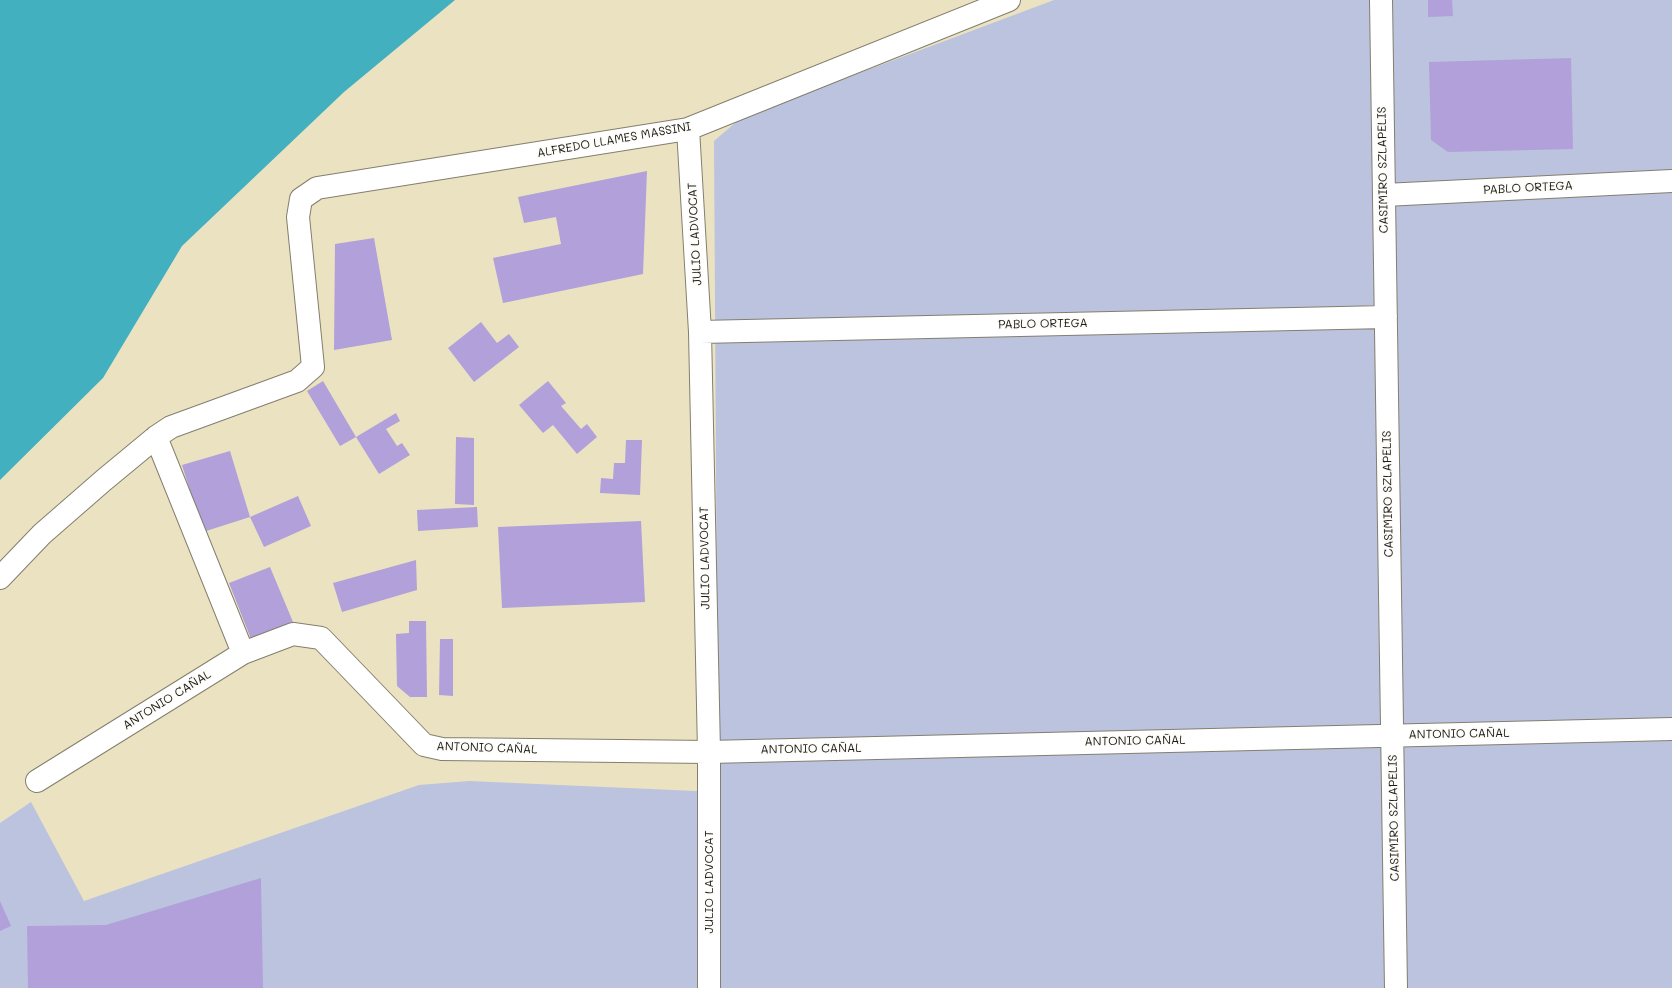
<!DOCTYPE html>
<html>
<head>
<meta charset="utf-8">
<style>
  body { margin:0 }
  canvas { display:block; background:#eae2c1 }
</style>
</head>
<body>
<canvas width="1672" height="988"></canvas>
<script>
const ctx = document.querySelector('canvas').getContext('2d');
ctx.lineJoin = 'round';
function fillPath(path, color) { ctx.fillStyle = color; ctx.fill(path, 'evenodd'); }
function stroke(path, color, width, dash) { ctx.strokeStyle = color; ctx.lineWidth = width; ctx.lineCap = dash ? 'butt' : 'round'; ctx.setLineDash(dash || []); ctx.stroke(path); }
function label(font, color, halo, rows, align = 'center') {
  ctx.font = font + ' Mali,sans-serif'; ctx.lineWidth = 3.5; ctx.setLineDash([]); ctx.textBaseline = 'middle'; ctx.strokeStyle = halo; ctx.fillStyle = color; for (const [text, x, y, turn = 0] of rows) {
    ctx.save(); ctx.translate(x, y); ctx.rotate((+turn || 0) * Math.PI / 180); ctx.textAlign = isNaN(turn) ? turn : align; if (halo) ctx.strokeText(text, 0, 0); ctx.fillText(text, 0, 0); ctx.restore();
  }
}
fillPath(new Path2D(`
  M1054 0H1672V988H0V823L31 802 84 901 419 785 469 781 718 792 714 141 742 117Z`), '#bcc3de');
fillPath(new Path2D(`
  M0 0H455L344 92 182 246 103 378 0 480Z`), '#43b0bf');
fillPath(new Path2D(`
  M1428 0H1452L1453 16 1428 17Z
  M1571 58 1573 149 1448 152 1431 140 1429 62Z
  M647 171 643 274 503 303 493 258 561 244 556 217 524 223 518 197Z
  M374 238 392 340 334 350 335 244Z
  M481 322 497 343 509 334 519 347 474 382 448 348Z
  M323 381 356 437 340 446 307 391Z
  M548 381 566 403 561 406 581 429 587 424 597 437 577 454 553 425 543 433 519 405Z
  M396 413 400 421 386 429 397 446 402 443 410 455 379 474 356 437Z
  M456 437 474 438V505L455 504Z
  M626 440H642L640 495 600 493 601 478 613 479 614 463H625Z
  M230 451 250 517 203 532 182 465Z
  M298 496 311 526 264 547 250 517Z
  M477 507 478 527 418 531 417 510Z
  M641 521 645 602 502 608 498 527Z
  M416 560 417 590 342 612 333 583Z
  M270 567 293 622 251 639 229 583Z
  M409 621H426L427 697H410L397 686 396 634 409 633Z
  M440 639H453V696L439 695Z
  M261 878 263 988H28L27 926 106 925Z
  M0 901 11 926 0 931Z`), '#b1a0d9');
const minor = new Path2D(`
  M1381 0 1396 988
  M688 129 700 332 709 752V988
  M1384 195 1672 181
  M700 332 1386 317
  M156 437 243 653
  M0 578 42 534 104 480 156 437 171 427 297 381 313 367 298 217 301 199 317 188 688 129 1009 0
  M37 781 243 653 293 634 321 638 424 745 442 749 709 752 1672 729`);
stroke(minor, '#837f6e', 24);
stroke(minor, '#fff', 22);
label('12px', '#1c1c1c', '#fdfcf7', [
  ["ALFREDO LLAMES MASSINI",614,140,-10],
  ["CASIMIRO SZLAPELIS",1383,170,-91],
  ["PABLO ORTEGA",1528,188,-3],
  ["JULIO LADVOCAT",695,234,-93],
  ["PABLO ORTEGA",1043,324,-1],
  ["CASIMIRO SZLAPELIS",1388,494,-91],
  ["JULIO LADVOCAT",705,558,-91],
  ["ANTONIO CAÑAL",167,700,-32],
  ["ANTONIO CAÑAL",1459,734,-1],
  ["ANTONIO CAÑAL",1135,741,-1],
  ["ANTONIO CAÑAL",487,748,2],
  ["ANTONIO CAÑAL",811,749,-1],
  ["CASIMIRO SZLAPELIS",1394,818,-91],
  ["JULIO LADVOCAT",709,882,-90]
]);
</script>
</body>
</html>
